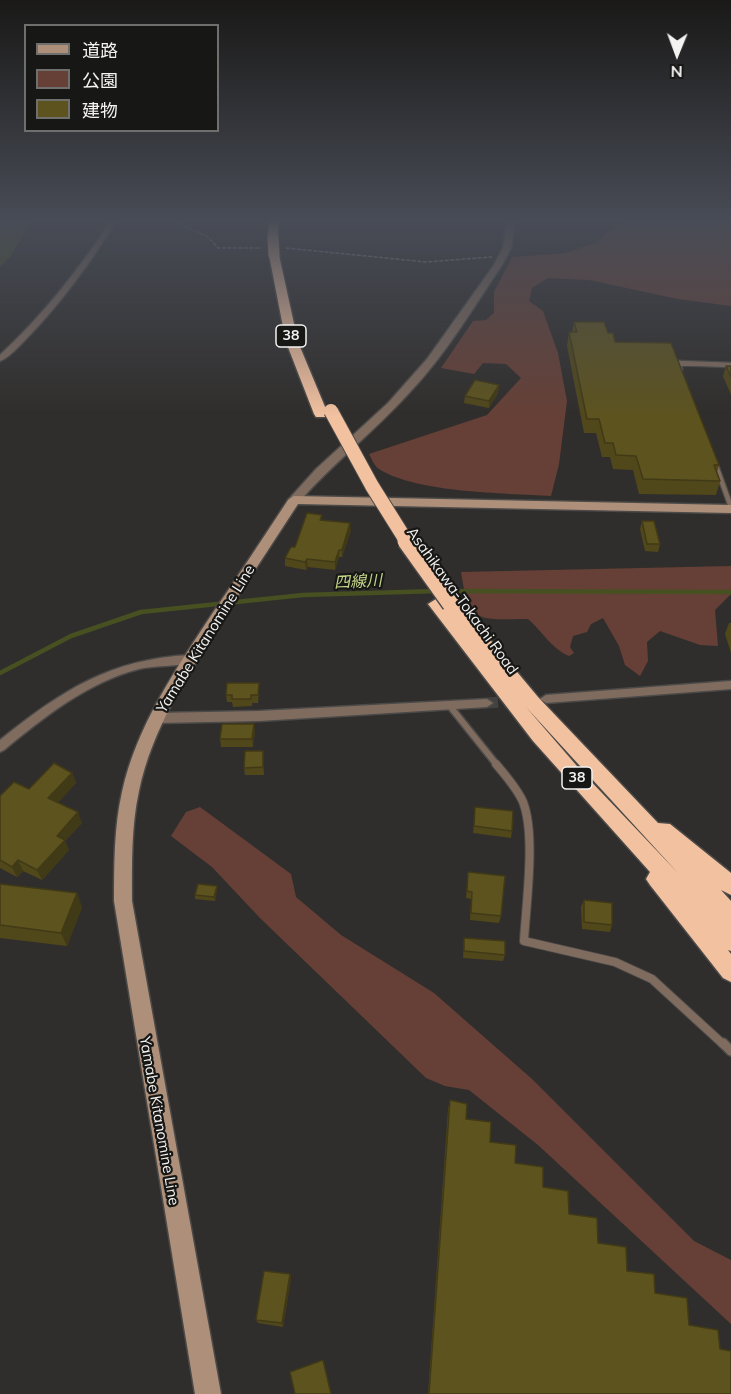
<!DOCTYPE html>
<html>
<head>
<meta charset="utf-8">
<style>
  body { margin:0 }
  #map { position:relative; width:731px; height:1394px; overflow:hidden; background:#302e2c; font-family:Mulish,"Noto Sans JP",sans-serif }
  canvas { display:block }
  .legend { position:absolute; left:24px; top:24px; width:195px; height:108px; box-sizing:border-box; background:#171715; border:2px solid #6f6f6d; margin:0; padding:8px 10px; list-style:none; font-size:18px; color:#f4f3f1 }
  .legend li { display:flex; align-items:center; gap:12px; height:30px }
  .legend b { width:30px; border:2px solid #6f6f6d }
  .north { position:absolute; left:647px; top:24px; width:60px; height:60px; -webkit-text-stroke:4px #171715; paint-order:stroke; rotate:181deg; font-size:16px; font-weight:700; line-height:24px; text-align:center; color:#f4f3f1 }
  .north::after { content:''; display:block; margin:auto; width:21px; height:27px; background:#f4f3f1; clip-path:polygon(50% 0,100% 100%,50% 72%,0 100%) }
</style>
</head>
<body>
<div id="map">
<canvas width="731" height="1394"></canvas>
<ul class="legend">
<li><b style="height:8px;background:#ae8f79"></b>道路</li>
<li><b style="height:16px;background:#664036"></b>公園</li>
<li><b style="height:16px;background:#5d531f"></b>建物</li>
</ul>
<div class="north">N</div>
</div>
<script>
const ctx = document.querySelector('canvas').getContext('2d');
ctx.lineJoin = 'round';
function fillPath(path, color) { ctx.fillStyle = color; ctx.fill(path, 'evenodd'); }
function stroke(path, color, width, dash) { ctx.strokeStyle = color; ctx.lineWidth = width; ctx.lineCap = dash ? 'butt' : 'round'; ctx.setLineDash(dash || []); ctx.stroke(path); }
function label(font, color, halo, rows, align = 'center') {
  ctx.font = font + ' Mulish,"Noto Sans JP",sans-serif'; ctx.lineWidth = 4.5; ctx.setLineDash([]); ctx.textBaseline = 'middle'; ctx.strokeStyle = halo; ctx.fillStyle = color; for (const [text, x, y, turn = 0] of rows) {
    ctx.save(); ctx.translate(x, y); ctx.rotate((+turn || 0) * Math.PI / 180); ctx.textAlign = isNaN(turn) ? turn : align; if (halo) ctx.strokeText(text, 0, 0); ctx.fillText(text, 0, 0); ctx.restore();
  }
}
fillPath(new Path2D(`
  M624 222H731V306L678 299 589 280 548 278 532 288 529 301 543 311 558 353 567 401 559 464 551 496C504 493 417 493 379 469 374 466 372 459 369 454L487 415 521 378 506 364 483 363 474 374 441 368 473 321 486 320 494 313V292L512 257 565 253 595 243Z
  M731 566V594L715 610 718 646 700 645 660 631 647 642 648 661 640 676 625 665 619 646 603 618 591 624 587 632 573 636 570 647 574 653 569 656C552 649 542 631 528 619 480 619 469 626 461 572Z
  M200 807 291 874 296 897 341 935 434 993 532 1079 694 1241 731 1260V1324L538 1145 469 1090 445 1086 426 1078 260 918 212 867 171 836 186 812Z`), '#664036');
fillPath(new Path2D(`
  M0 222H31L11 256 0 267Z`), '#465020');
stroke(new Path2D(`
  M449 591 731 592
  M0 673 71 636 141 612 303 595 437 591`), '#465020', 4.5);
stroke(new Path2D(`
  M487 703 518 701`), '#444240', 11, [11, 6]);
const serviceFar4 = new Path2D(`
  M678 364H716`);
const serviceFar3 = new Path2D(`
  M680 369 678 363 731 365
  M715 463 731 507`);
const serviceFar2 = new Path2D(`
  M449 705 497 765`);
const serviceFar1 = new Path2D(`
  M496 764C505 775 517 788 523 802 536 835 526 904 524 941L615 962 652 979 724 1045`);
const service = new Path2D(`
  M723 1043 731 1051`);
const minor = new Path2D(`
  M110 222H116C90 263 62 302 28 337 20 345 10 357 0 361V355C43 315 78 271 110 222Z
  M190 655 194 656 196 659 194 662C176 667 157 665 139 669 88 682 44 717 4 750L0 752V740C61 691 110 659 190 655Z
  M731 681V689L546 703 540 699 546 695Z
  M487 699 493 703 487 707 259 721 157 723 153 721 151 718 153 715 157 713 259 711Z`);
const tertiary = new Path2D(`
  M507 222H515L511 248 502 265C473 308 446 354 410 392 375 431 333 463 298 503H290L288 500 316 469 388 403 427 359 494 265 503 248Z`);
const secondary = new Path2D(`
  M294 496 731 505V513L298 504C273 542 248 581 223 619 189 673 152 728 139 791 131 827 132 865 132 901L221 1394H195L114 901C114 865 114 827 122 792 136 727 176 669 212 614 238 576 263 538 288 500Z`);
const motorway = new Path2D(`
  M269 222H279L277 239 268 237Z
  M274 252 279 255 298 342 328 414 326 417H316L314 414 286 342 269 255Z
  M436 599 444 603 451 599 457 600 538 697 658 823 670 824 731 873V895L721 890 731 901V951L728 950 731 954V982L723 978 650 885 646 879 650 872 533 741 428 604ZM526 707 678 873 583 773Z`);
stroke(serviceFar4, '#4b4a48', 5);
stroke(serviceFar3, '#4b4a48', 7);
stroke(serviceFar2, '#4b4a48', 9);
stroke(serviceFar1, '#4b4a48', 10);
stroke(service, '#4b4a48', 12);
stroke(minor, '#4b4a48', 3);
stroke(tertiary, '#4b4a48', 3);
stroke(secondary, '#4b4a48', 3);
stroke(motorway, '#4b4a48', 3);
stroke(new Path2D(`
  M175 222 208 237 218 248H261
  M286 248 426 262 492 257`), '#8c8b89', 1.5, [4, 1.5]);
stroke(serviceFar4, '#806c5f', 4);
stroke(serviceFar3, '#806c5f', 4.5);
stroke(serviceFar2, '#806c5f', 6);
stroke(serviceFar1, '#806c5f', 8);
stroke(service, '#806c5f', 9);
fillPath(minor, '#806c5f');
fillPath(tertiary, '#806c5f');
fillPath(secondary, '#ae8f79');
fillPath(motorway, '#f2c1a0');
const motorwayBridgeFar2 = new Path2D(`
  M273 237 274 255`);
const motorwayBridgeFar1 = new Path2D(`
  M331 411 372 486 407 542`);
const motorwayBridge = new Path2D(`
  M406 541 451 604`);
stroke(motorwayBridgeFar2, '#4b4a48', 13, []);
stroke(motorwayBridgeFar1, '#4b4a48', 16, []);
stroke(motorwayBridge, '#4b4a48', 20, []);
stroke(motorwayBridgeFar2, '#f2c1a0', 11);
stroke(motorwayBridgeFar1, '#f2c1a0', 14);
stroke(motorwayBridge, '#f2c1a0', 17);
fillPath(new Path2D(`
  M574 322 608 333 719 465 717 472 720 481 716 495 639 494 633 470 613 469 610 457H602L596 433H584L567 346 569 332H572Z
  M726 366H731V395L723 376Z
  M499 385 498 393 489 408 464 403 465 396Z
  M322 520 351 530 342 557H339L335 570 308 567 306 570 285 566V558Z
  M642 521 660 544 658 552 645 551 640 529Z
  M729 623H731V653L725 634Z
  M259 683V690L258 703H252V706L233 707 232 702H227L226 695Z
  M255 731 253 747H221L220 739Z
  M264 758V775H245L244 768Z
  M72 773 76 783 58 802 82 823 65 841 69 850 42 880 23 871 17 877 0 868V796L29 789Z
  M475 807 512 831 511 838 473 833Z
  M468 872 501 916 499 923 470 920 471 899 466 898Z
  M0 884 82 907 67 946 0 938Z
  M217 889 215 901 195 899V895Z
  M584 900 612 925 610 932 582 929 581 907Z
  M464 938 505 955 503 961 463 958Z
  M450 1100 466 1119 490 1142 543 1187 627 1271 655 1293 689 1325 720 1349 731 1394H428L448 1109Z
  M291 1278 283 1327 258 1323 256 1320Z`), '#50471b');
fillPath(new Path2D(`
  M499 385 498 393 489 408V401Z
  M350 523 351 530 342 557V550Z
  M339 550V557L335 570V562Z
  M307 559 308 567 306 570 305 562Z
  M254 724 255 731 253 747 252 739Z
  M263 751 264 758V775L263 767Z
  M72 773 76 783 52 809 48 798Z
  M78 812 82 823 65 841 69 850 42 880 37 870 57 836Z
  M18 860 23 871 17 877 12 867Z
  M217 886V889L215 901 214 897Z
  M77 893 82 907 67 946 61 933Z
  M290 1274 291 1278 283 1327 282 1323Z`), '#413a16');
const building = new Path2D(`
  M574 322H604L608 333H613L615 342 671 343 719 465H714L720 481 643 479 636 456 616 455 613 443H605L599 419H587L569 332H577Z
  M726 366H731V377Z
  M475 380 499 385 489 401 465 396Z
  M307 513 322 515 320 520 350 523 342 550H339L335 562 307 559 305 562 285 558 291 547H295Z
  M642 521H654L660 544H647Z
  M227 683H259L258 695H251V699H232V695H226Z
  M222 724H254L252 739H220Z
  M245 751H263V767L244 768Z
  M54 763 72 773 48 798 78 812 57 836 65 840 37 870 18 860 12 867 0 860V796L14 782 29 789Z
  M475 807 513 811 512 831 474 826Z
  M468 872 505 876 501 916 471 913 472 892 467 891Z
  M0 884 77 893 61 933 0 925Z
  M198 884 217 886 214 897 195 895Z
  M584 900 612 903V925L584 922Z
  M464 938 505 941V955L464 951Z
  M450 1100 467 1104 466 1119 491 1122 490 1142 516 1145 515 1163 543 1167V1187L568 1191 569 1214 597 1218 598 1243 626 1247 627 1271 654 1274 655 1293 687 1298 689 1325 718 1330 720 1349 731 1351V1394H429Z
  M264 1271 290 1274 282 1323 256 1320Z
  M323 1360 331 1394H295L290 1372Z`);
fillPath(building, '#5d531f');
stroke(building, '#413a16', 1.5);
const sky = ctx.createLinearGradient(0, 0, 0, 417);
sky.addColorStop(0, '#1a1918');
sky.addColorStop(0.53, '#484c56');
sky.addColorStop(1, '#484c5600');
ctx.fillStyle = sky;
ctx.fillRect(0, 0, 731, 417);
for (const [x, y, w] of [
  [291,336,30],
  [577,778,30]
]) { const box = new Path2D(); box.roundRect(x - w / 2, y - 11, w, 22, 4.5); ctx.fillStyle = '#171715'; ctx.fill(box); stroke(box, '#f4f3f1', 1.5); }
label('bold 14px', '#f4f3f1', null, [
  ["38",291,336],
  ["38",577,778]
]);
label('15px', '#f4f3f1', '#171715', [
  ["Asahikawa-Tokachi Road",462,601,54],
  ["Yamabe Kitanomine Line",206,639,-58],
  ["Yamabe Kitanomine Line",159,1121,80]
]);
label('italic 16px', '#c1d488', '#171715', [
  ["四線川",358,582,-3]
]);
</script>
</body>
</html>
